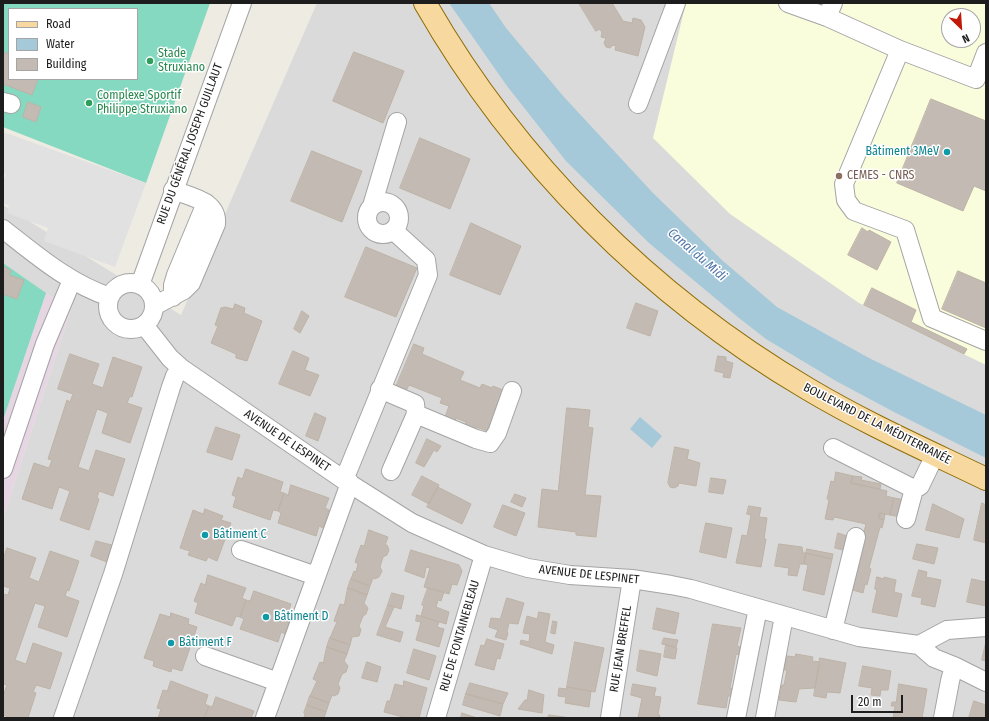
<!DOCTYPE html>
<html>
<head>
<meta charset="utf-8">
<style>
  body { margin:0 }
  #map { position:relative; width:989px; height:721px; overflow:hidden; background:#eeebe3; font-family:"Fira Sans Condensed",sans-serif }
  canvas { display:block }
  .frame { position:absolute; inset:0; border:4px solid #1d1d1d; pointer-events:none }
  .legend { position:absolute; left:8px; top:8px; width:130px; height:72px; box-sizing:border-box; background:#fff; border:1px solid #a5a5a5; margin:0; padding:5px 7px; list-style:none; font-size:12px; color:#1d1d1d }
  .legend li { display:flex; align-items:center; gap:8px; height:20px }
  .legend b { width:20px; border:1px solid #a5a5a5 }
  .north { position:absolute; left:941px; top:8px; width:40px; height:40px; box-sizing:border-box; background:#fff; border:1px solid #a5a5a5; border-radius:50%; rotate:155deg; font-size:11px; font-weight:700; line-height:16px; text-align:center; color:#1d1d1d }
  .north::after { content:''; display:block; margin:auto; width:14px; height:18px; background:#c01909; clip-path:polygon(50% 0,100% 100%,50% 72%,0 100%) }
  .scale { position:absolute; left:851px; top:695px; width:52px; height:18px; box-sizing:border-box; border:2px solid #1d1d1d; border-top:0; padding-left:5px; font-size:12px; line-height:14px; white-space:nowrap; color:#1d1d1d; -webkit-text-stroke:3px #fff; paint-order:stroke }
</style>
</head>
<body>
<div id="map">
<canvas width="989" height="721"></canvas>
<div class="frame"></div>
<ul class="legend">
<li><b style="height:5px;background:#f7d89e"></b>Road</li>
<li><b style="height:11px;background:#a5c9d9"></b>Water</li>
<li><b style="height:11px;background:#c2bab3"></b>Building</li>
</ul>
<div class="north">N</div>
<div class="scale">20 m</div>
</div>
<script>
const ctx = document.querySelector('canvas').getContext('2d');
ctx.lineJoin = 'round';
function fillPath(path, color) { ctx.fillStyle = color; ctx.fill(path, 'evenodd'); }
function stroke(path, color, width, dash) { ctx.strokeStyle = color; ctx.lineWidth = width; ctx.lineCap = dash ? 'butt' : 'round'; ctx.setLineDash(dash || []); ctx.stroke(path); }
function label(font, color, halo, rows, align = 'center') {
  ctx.font = font + ' "Fira Sans Condensed",sans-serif'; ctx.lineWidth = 3; ctx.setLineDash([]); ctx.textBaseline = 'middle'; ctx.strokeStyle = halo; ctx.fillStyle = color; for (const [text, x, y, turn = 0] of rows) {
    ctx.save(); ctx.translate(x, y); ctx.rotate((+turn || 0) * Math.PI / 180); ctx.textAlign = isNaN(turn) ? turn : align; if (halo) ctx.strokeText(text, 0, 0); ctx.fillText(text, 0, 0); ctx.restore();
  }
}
fillPath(new Path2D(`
  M317 3H986V718H3V519L71 309 46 293 3 420V205L181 315ZM949 16H973V40H949Z`), '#dbdada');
fillPath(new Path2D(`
  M46 293 71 309 3 519V420Z`), '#e6d5e2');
fillPath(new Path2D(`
  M686 3H986V365L859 303 730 214 653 138ZM949 16H973V40H949Z`), '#fafddc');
fillPath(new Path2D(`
  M3 3H210L146 183 3 127ZM9 9H137V79H9Z
  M3 263 46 293 3 420Z`), '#84d9c0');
fillPath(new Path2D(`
  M3 132 146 183 115 267 44 241 48 228 7 213 9 206 3 203V182L6 174 3 173Z`), '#e1e1e1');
fillPath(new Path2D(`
  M449 3H489L506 28 564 97 653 193 723 261 777 307 869 358 986 415V458L894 412 836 381 766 339 739 318 649 243 566 161 507 86Z
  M640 417 662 436 652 448 630 429Z`), '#a5c9d9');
const building = new Path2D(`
  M579 3H612L623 21 632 23 633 18 641 20 645 27 638 56 615 50 616 46 613 45 610 48 606 47 604 43 606 38 601 37 602 33 600 29 596 31Z
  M3 52 9 54V79H38L32 95 3 84Z
  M354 52 404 71 383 123 333 101Z
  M931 99 986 121V191L974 186 963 211 897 183Z
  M28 102 41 107 36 122 23 117Z
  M420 138 470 159 450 209 400 188Z
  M312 151 362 171 342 222 291 201Z
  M471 223 521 246 500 295 450 275Z
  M862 228 868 232 869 230 891 242 877 270 848 255Z
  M366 247 417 268 396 317 345 297Z
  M3 266 11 271 9 275 24 280 17 299 3 294Z
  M958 271 986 283V328L942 309Z
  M872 288 916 310 911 322 967 349 964 354 864 305Z
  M636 303 658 311 650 336 627 328Z
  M235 304 245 308 244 313 262 321 247 361 236 358V354L211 343 218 326 215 325 221 308 225 307 233 309Z
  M302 311 309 316 300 333 294 329Z
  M414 344 424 348 422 354 464 372 460 380 480 388 482 384 492 388 493 386 503 390V393L487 431 476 427 475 430 465 425 466 422 456 418 455 421 445 417 449 406 440 403 442 398 409 385 406 391 396 387Z
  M293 351 309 358 305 370 319 375 310 396 279 384Z
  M70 354 99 364 92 384 103 388 113 357 142 367 132 397 130 396 127 403 142 408 130 443 102 433 108 413 97 409 78 467 89 471 96 450 125 459 113 496 99 491 97 498 99 499 89 530 60 520 70 491 59 487 52 509 22 499 34 463 49 468 52 460 48 459 67 400 70 402 73 394 58 389Z
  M718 356 726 357V361L733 363 730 378 723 377 724 373 715 371Z
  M567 408 590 410 588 427 593 428 585 495 601 496 596 537 576 535V532L538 527 542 489 558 491Z
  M315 413 326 418 318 441 306 436Z
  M216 427 240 435 232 460 207 452Z
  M427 439 441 446 437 452 434 450 424 467 416 463Z
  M675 447 689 450 687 459 700 463 696 486 679 483 678 486 674 488 670 487 668 483Z
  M246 469 283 482 280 492 284 493 278 511 273 510 270 520 233 507 236 497 232 495 238 477 242 479Z
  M836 472 853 476 851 483 887 491 886 496 894 498 890 515 880 513 879 518 884 520 882 528 880 527 869 568 871 569 867 585 865 584 863 593 849 589 866 524 834 517 833 520 825 519 829 500 827 499 831 481 834 482Z
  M422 476 439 485 429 504 412 495Z
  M853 476 862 477 861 480 881 484 880 489 851 483Z
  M711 478 726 480 723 494 709 492Z
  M291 485 329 498 325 508 329 510 323 528 319 526 316 536 278 523 281 513 278 511 284 493 288 495Z
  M438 487 471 504 462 524 427 507Z
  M515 494 526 498 522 507 511 502Z
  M894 498 905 500 901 517 890 515Z
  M982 503 986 505V543L974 540Z
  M933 504 964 519 959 538 926 530Z
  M503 505 525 513 516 536 494 527Z
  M749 506 761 508 759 517 767 518 764 539H766L761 567 736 563 742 535 747 536 751 515 747 514Z
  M205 509 223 516 221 520 231 523 217 561 208 557 206 561 188 555 190 551 180 548 193 510 203 514Z
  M880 513 885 514 884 520 879 518Z
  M706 523 732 528 726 558 700 552Z
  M369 530 388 537 385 545H387L389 550 387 555 383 557 380 567 382 571 379 577 375 579 373 578 370 586 351 579 354 571 356 572 358 564 355 562 361 545 364 546Z
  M838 533 850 537 847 551 835 548Z
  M96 541 112 545 107 562 91 556Z
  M779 544 802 547 803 553H806L804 564H800L797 576 788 575 789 568 775 566Z
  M917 544 938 548 934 564 913 559Z
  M7 548 36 558 29 578 39 582 50 551 79 561 69 591 67 590 65 596 79 601 67 637 38 627 45 606 35 603 15 660 26 664 33 643 62 653 50 689 36 685 33 692 36 693 28 718H11L3 715V696L7 685 3 684V599L5 594 8 595 10 588 3 586V561Z
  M807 549 833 554 832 559 806 553Z
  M411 550 459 565 462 571 457 585 452 584 449 594 424 587 430 568 426 567 424 578 405 571Z
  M806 553 832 559 824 595 803 590 808 565 804 564Z
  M919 570 927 572 926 577 941 580 935 607 921 604 922 598 912 596Z
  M208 575 246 588 242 598 246 600 240 617 236 616 232 626 195 613 198 603 194 601 201 583 205 585Z
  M877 577 884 579V577L896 580 894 592 902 594 897 617 872 612 877 590 875 589Z
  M351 579 370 586 367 595 348 588Z
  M972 579 986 582V606L967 602Z
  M348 588 367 595 364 603 368 608 366 614 363 616 359 626 361 630 359 636 352 637 350 645 330 638 337 622 334 621 340 604 344 605Z
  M428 588 444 592 441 601 438 600 436 607 449 612 446 624 421 616 424 606 422 605Z
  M254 591 291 604 288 614 292 616 285 634 281 632 278 642 240 629 244 619 240 617 246 600 250 601Z
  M392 593 404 596 401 609 388 605Z
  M507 598 524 603 518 624 509 623 507 632 508 633 506 640 495 637 498 630 489 627 491 618 500 619Z
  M388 605 394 607 385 627 403 632 400 642 377 635Z
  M657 608 679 613 675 634 653 629Z
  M539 612 550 614 545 642 554 645 552 654 520 644 521 640 529 642 530 634 523 633 527 616 537 619Z
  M171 613 189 619 188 624 197 627 182 671 172 668 171 672 153 666 154 661 144 658 160 614 170 617Z
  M417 615 439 622 437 627 444 629 439 647 416 640 421 622 416 621Z
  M553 621 557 622 555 634 551 633Z
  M713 624 741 628 737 646 740 647 739 655 736 654 730 688 733 689 731 696H728L726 708 698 704Z
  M330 638 350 645 347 654 327 647Z
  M664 638 678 640 676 647 662 644Z
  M487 639 504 644 500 659 497 658 494 670 475 665 481 645 484 646Z
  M575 642 604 648 595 692 567 687Z
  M986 642V661L982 660Z
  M666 645 677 648 675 659 664 657Z
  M327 647 347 654 344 661 348 666 346 672 342 674 338 684 340 688 338 694 334 696 332 695 329 703 310 696 317 681 313 679 320 662 323 663Z
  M414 649 436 656 429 680 407 673Z
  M640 650 661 654 657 676 637 671Z
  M796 654 813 657 812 661 820 662 815 688 799 689 796 702 779 700 782 685H784L787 670H784L787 656 795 657Z
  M820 658 846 663 840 693 827 692 826 698 814 696Z
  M367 662 381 667 377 682 362 678Z
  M863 666 891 671 888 690H881L880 696 871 695 872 688 859 686Z
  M171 681 208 695 205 704 209 706 204 718H158L161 709 157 708 163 690 167 691Z
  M404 681 427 688 419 718H407L384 712 387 701H390L395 684 403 686Z
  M470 683 508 693 503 704 466 694Z
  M633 684 656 688 654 696 661 697 658 715H660L659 718H638L642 698 631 695Z
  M899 684 927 689 922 718H893L895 706H891L892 702H896Z
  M567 687 591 691 589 707 565 703 566 697 558 696 559 688 567 689Z
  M529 690 544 695 542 713 518 709 525 700H527Z
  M466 694 503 704 500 716 463 705Z
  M310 696 329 703 326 712 307 705Z
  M216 697 254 711 251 718H204L209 706 212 707Z
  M974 701 986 705V718H969Z
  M307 705 326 712 324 718H304L305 714 304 713Z
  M462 713 477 718H461Z
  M549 715 571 718H548Z`);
fillPath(building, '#c2bab3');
stroke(building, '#beb3a6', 1);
const minor = new Path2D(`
  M788 3 827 17
  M833 3 827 17 900 50
  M986 53 976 79 900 50 844 184 846 200 854 211 905 230 932 318 986 341
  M3 102 11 104
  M638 104 676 3
  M367 218a16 16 0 1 1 32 0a16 16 0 1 1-32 0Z
  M372 206 397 122
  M3 229C36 255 70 284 110 297
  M108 306a23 23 0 1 1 46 0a23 23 0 1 1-46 0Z
  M140 285 242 3
  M173 297V285L176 275 206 203
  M154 306 184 290 191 283 216 224C218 201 191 197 173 190
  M144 325 170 358 181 368 344 480 412 523 484 555 528 568 570 575 632 579 671 585 691 589 859 637 919 645 934 658 954 666 986 682
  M380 389 415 404 416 414 391 471
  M416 414 476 439 490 443 497 433 512 391
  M833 448 914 489
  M3 469 45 344 72 280
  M344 480 428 275 426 260 394 231
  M906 519 914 489 920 486 935 455
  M241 550 316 576
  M833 630 856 537
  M919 645 947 630 986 627
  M205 656 278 682
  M63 718 113 574 171 387 175 376 181 368
  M265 718 350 483
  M436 718 484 555
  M610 718 632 579
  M736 718 758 608
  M765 718 784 616
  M943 718 950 681 954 666`);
const major = new Path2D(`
  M425 3C516 162 650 296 808 389 865 423 926 450 986 479`);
stroke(minor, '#a4a4a4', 20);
stroke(major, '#8e6d07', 24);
stroke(minor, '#fff', 18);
stroke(major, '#f7d89e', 22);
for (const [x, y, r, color] of [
  [150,61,4,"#2e9e5b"],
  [89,103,4,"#2e9e5b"],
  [947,152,4,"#0f9aa8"],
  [839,176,4,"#8d6e63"],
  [205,535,4,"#0f9aa8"],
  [266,617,4,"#0f9aa8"],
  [171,643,4,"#0f9aa8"]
]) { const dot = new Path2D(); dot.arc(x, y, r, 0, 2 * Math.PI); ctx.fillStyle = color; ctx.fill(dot); stroke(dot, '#fff', 1.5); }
label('12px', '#27864d', '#fff', [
  ["Stade",158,54],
  ["Struxiano",158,68],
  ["Complexe Sportif",97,96],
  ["Philippe Struxiano",97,110]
], 'left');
label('12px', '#1d1d1d', '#fff', [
  ["RUE DU GÉNÉRAL JOSEPH GUILLAUT",190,144,-70],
  ["BOULEVARD DE LA MÉDITERRANÉE",877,424,27],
  ["AVENUE DE LESPINET",287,441,34],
  ["AVENUE DE LESPINET",589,575,6],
  ["RUE DE FONTAINEBLEAU",460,636,-74],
  ["RUE JEAN BREFFEL",621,649,-81]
]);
label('12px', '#0d838f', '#fff', [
  ["Bâtiment 3MeV",939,152,"right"],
  ["Bâtiment C",213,535],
  ["Bâtiment D",274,617],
  ["Bâtiment F",179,643]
], 'left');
label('12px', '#785e54', '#fff', [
  ["CEMES - CNRS",847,176]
], 'left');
label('italic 13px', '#4e73a7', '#fff', [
  ["Canal du Midi",697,255,41]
]);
</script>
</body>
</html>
